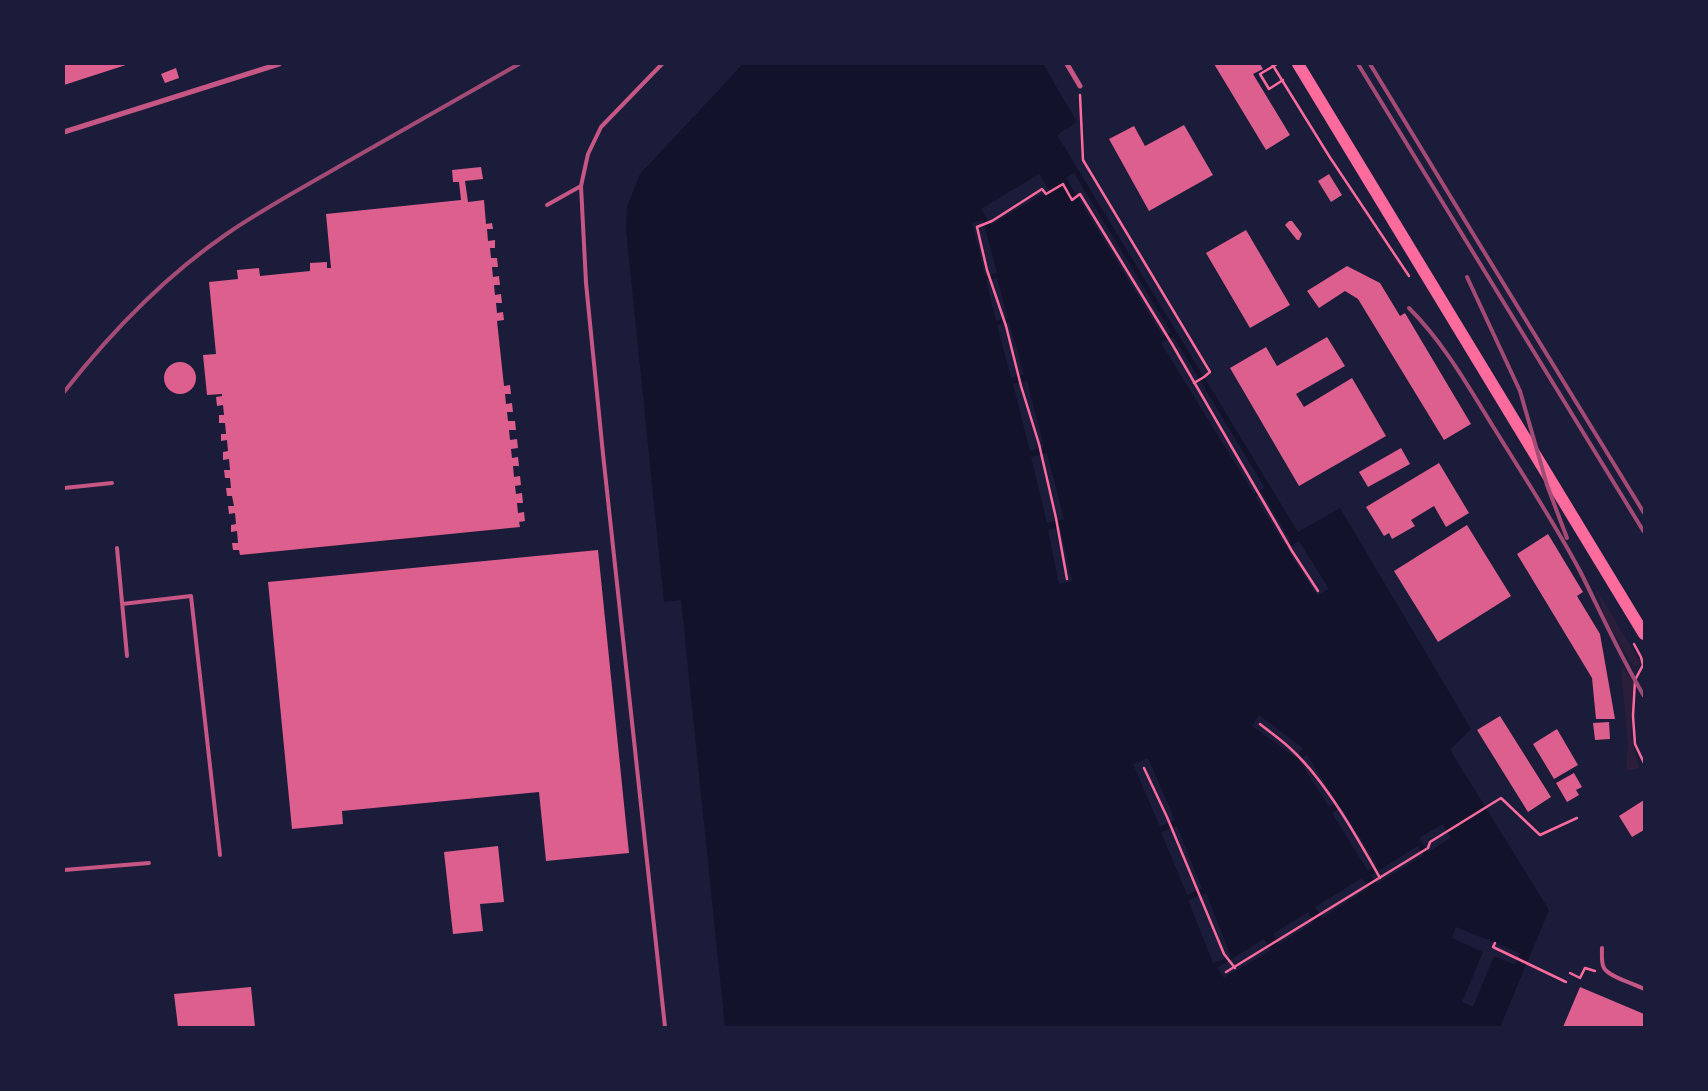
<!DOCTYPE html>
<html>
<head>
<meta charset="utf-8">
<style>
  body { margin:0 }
  #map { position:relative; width:1708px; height:1091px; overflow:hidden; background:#1b1b3a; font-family:"IBM Plex Sans",sans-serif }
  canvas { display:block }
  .frame { position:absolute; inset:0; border:65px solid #1b1b3a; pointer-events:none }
</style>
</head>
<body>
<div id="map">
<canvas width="1708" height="1091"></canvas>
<div class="frame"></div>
</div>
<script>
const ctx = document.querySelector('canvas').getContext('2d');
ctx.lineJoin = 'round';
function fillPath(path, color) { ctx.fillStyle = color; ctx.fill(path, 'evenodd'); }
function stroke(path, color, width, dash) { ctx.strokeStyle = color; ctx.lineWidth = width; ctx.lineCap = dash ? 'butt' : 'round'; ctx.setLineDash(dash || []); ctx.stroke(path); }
fillPath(new Path2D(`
  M1594 585 1641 664 1634 668 1607 621Z
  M1623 667 1633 681 1631 737 1639 768 1626 771 1628 745 1621 669Z`), '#2a1e3b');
fillPath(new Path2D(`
  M743 64H1043L1077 122 1057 135 1298 532 1340 508 1471 729 1450 750 1549 910 1500 1027H725L681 600 664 602 626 229 627 207 640 174Z`), '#12122b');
fillPath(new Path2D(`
  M1074 173 1171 332 1163 337 1066 178Z
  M1039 174 1049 190 991 225 981 209Z
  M983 220 997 273 985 276 972 223Z
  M997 278 1008 318 996 321 986 280Z
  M1009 322 1024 374 1011 378 997 325Z
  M1173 336 1265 488 1254 494 1161 343Z
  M1027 381 1044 447 1030 451 1013 384Z
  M1047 453 1064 519 1047 523 1031 457Z
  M1262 493 1291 541 1285 545 1255 497Z
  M1060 527 1072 581 1059 584 1048 530Z
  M1299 541 1329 589 1317 596 1287 548Z
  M1259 715 1303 748 1296 758 1252 726Z
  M1307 755 1337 802 1329 807 1299 760Z
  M1148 758 1175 820 1160 827 1133 764Z
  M1341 807 1377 865 1368 871 1332 813Z
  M1443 824 1451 838 1428 852 1419 838Z
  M1177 826 1202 889 1187 895 1161 832Z
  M1418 846 1424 855 1377 884 1371 875Z
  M1362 878 1369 888 1322 918 1315 907Z
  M1206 893 1231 957 1213 963 1188 900Z
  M1308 912 1314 922 1279 944 1273 934Z
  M1456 927 1520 953 1515 965 1494 956 1473 1007 1462 1002 1483 952 1452 938Z
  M1264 939 1271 950 1224 978 1217 968Z`), '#1b1b3a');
fillPath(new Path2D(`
  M64 64H129L64 85Z
  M1214 64H1260L1263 69 1253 74 1290 135 1266 150Z
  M176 68 179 78 165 83 161 74Z
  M1184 125 1213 175 1149 211 1109 139 1134 126 1145 146Z
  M481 167 483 179 465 181 468 202 484 200 486 224 492 223 493 229H487L488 241 495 240V248H490L491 258H497L498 267H492L493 277 499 276 500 285H494L495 295 501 294 502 303H496L497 313 503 312 504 320 497 321 504 386 510 385 511 394H505L506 404 512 403 513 412H507L508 421H515L516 430H509L510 440 517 439 518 448 511 449 512 458 518 457 519 466H513L514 477 520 476 521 485 515 486 516 494 522 493 523 503H517L518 513 524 512 525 521 519 522 520 527 240 555 239 550H233L232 543H238L237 531 231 532V525L236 524 235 513 229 514 228 506H234L232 496H227L226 488H231L230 478H225L224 470H230L229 459 223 460V452L228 451 227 440 221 441V434H226L225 423H219V415H224L223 405 217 406 216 397 222 396V394L207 395 203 355 216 354 209 282 238 279 237 270 259 268 260 276 310 271V263L327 262V268H331L326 214 461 200 459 182H453L452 170Z
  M1329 174 1342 195 1331 202 1318 181Z
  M1289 221H1292L1302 234 1299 240H1297L1285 225Z
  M1246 230 1290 305 1250 328 1206 253Z
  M1347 266 1380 283 1400 316 1405 313 1471 424 1444 440 1358 299 1345 291 1319 308 1307 291Z
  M1327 337 1345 366 1296 394 1304 407 1352 378 1386 436 1299 486 1230 368 1266 347 1277 366Z
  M164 378a16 16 0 1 1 32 0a16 16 0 1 1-32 0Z
  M1401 448 1410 464 1368 487 1359 472Z
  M1439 463 1469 513 1446 527 1434 506 1411 520 1415 526 1392 539 1389 533 1384 536 1366 507Z
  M1467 525 1511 596 1438 642 1394 571Z
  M1548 534 1583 592 1577 596 1600 634 1615 719H1596L1592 678 1517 554Z
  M598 550 629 853 546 861 539 792 342 811 343 824 292 829 268 582Z
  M1500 716 1551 797 1528 812 1477 730Z
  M1609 722 1610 739 1595 740 1593 723Z
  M1557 729 1578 765 1554 779 1533 744Z
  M1574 773 1582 787 1576 790 1579 795 1567 802 1556 783Z
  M1644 800V830L1632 837 1619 816Z
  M498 846 504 902 480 904 483 931 453 934 444 852Z
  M251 987 255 1027H178L174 994Z
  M1580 987 1644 1014V1027H1563Z`), '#dd5f8e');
stroke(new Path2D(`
  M1272 64 1329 156 1409 276
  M1277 64 1260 74 1269 89 1283 80
  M1080 95 1083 160 1210 372 1204 377 1194 383
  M977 227 992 221 1042 189 1046 194 1063 184 1072 200 1080 194 1172 344 1292 551 1318 591
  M977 227 987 270 1006 326 1021 386 1039 444 1056 518 1067 579
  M1634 644 1641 657 1643 665 1635 680 1633 716 1635 744 1644 763
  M1260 724C1271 733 1283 741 1293 751 1326 782 1357 837 1380 878
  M1144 768 1167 817 1224 954 1235 968
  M1495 943 1493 947 1566 982
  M1226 972 1428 848 1430 842 1501 798 1540 835 1577 818
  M1570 973 1580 978 1585 968 1595 971`), '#ff6b9d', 2.5);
stroke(new Path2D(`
  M581 186 588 154 601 127 662 64
  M547 205 581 186 586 283 603 454 665 1027
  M64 488 112 483
  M117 548 127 656
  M122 604 191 596 220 855
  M64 870 149 863
  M1602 948C1602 954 1601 963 1604 968 1609 977 1635 984 1644 989`), '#c65784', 4);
stroke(new Path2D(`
  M1067 64 1080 86
  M64 132 279 64`), '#c65784', 5);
stroke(new Path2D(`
  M1298 64 1644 634`), '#ff6b9d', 12);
stroke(new Path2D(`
  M1358 64 1644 532
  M1370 64 1475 237 1644 513
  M1467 277 1520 391 1547 485 1567 538
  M1409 308C1444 343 1468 386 1494 428 1523 475 1554 522 1580 571 1601 613 1620 656 1644 696
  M64 392C111 332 165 276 228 233 266 207 306 186 345 163 403 130 461 97 519 64`), '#a44b75', 4);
</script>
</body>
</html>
